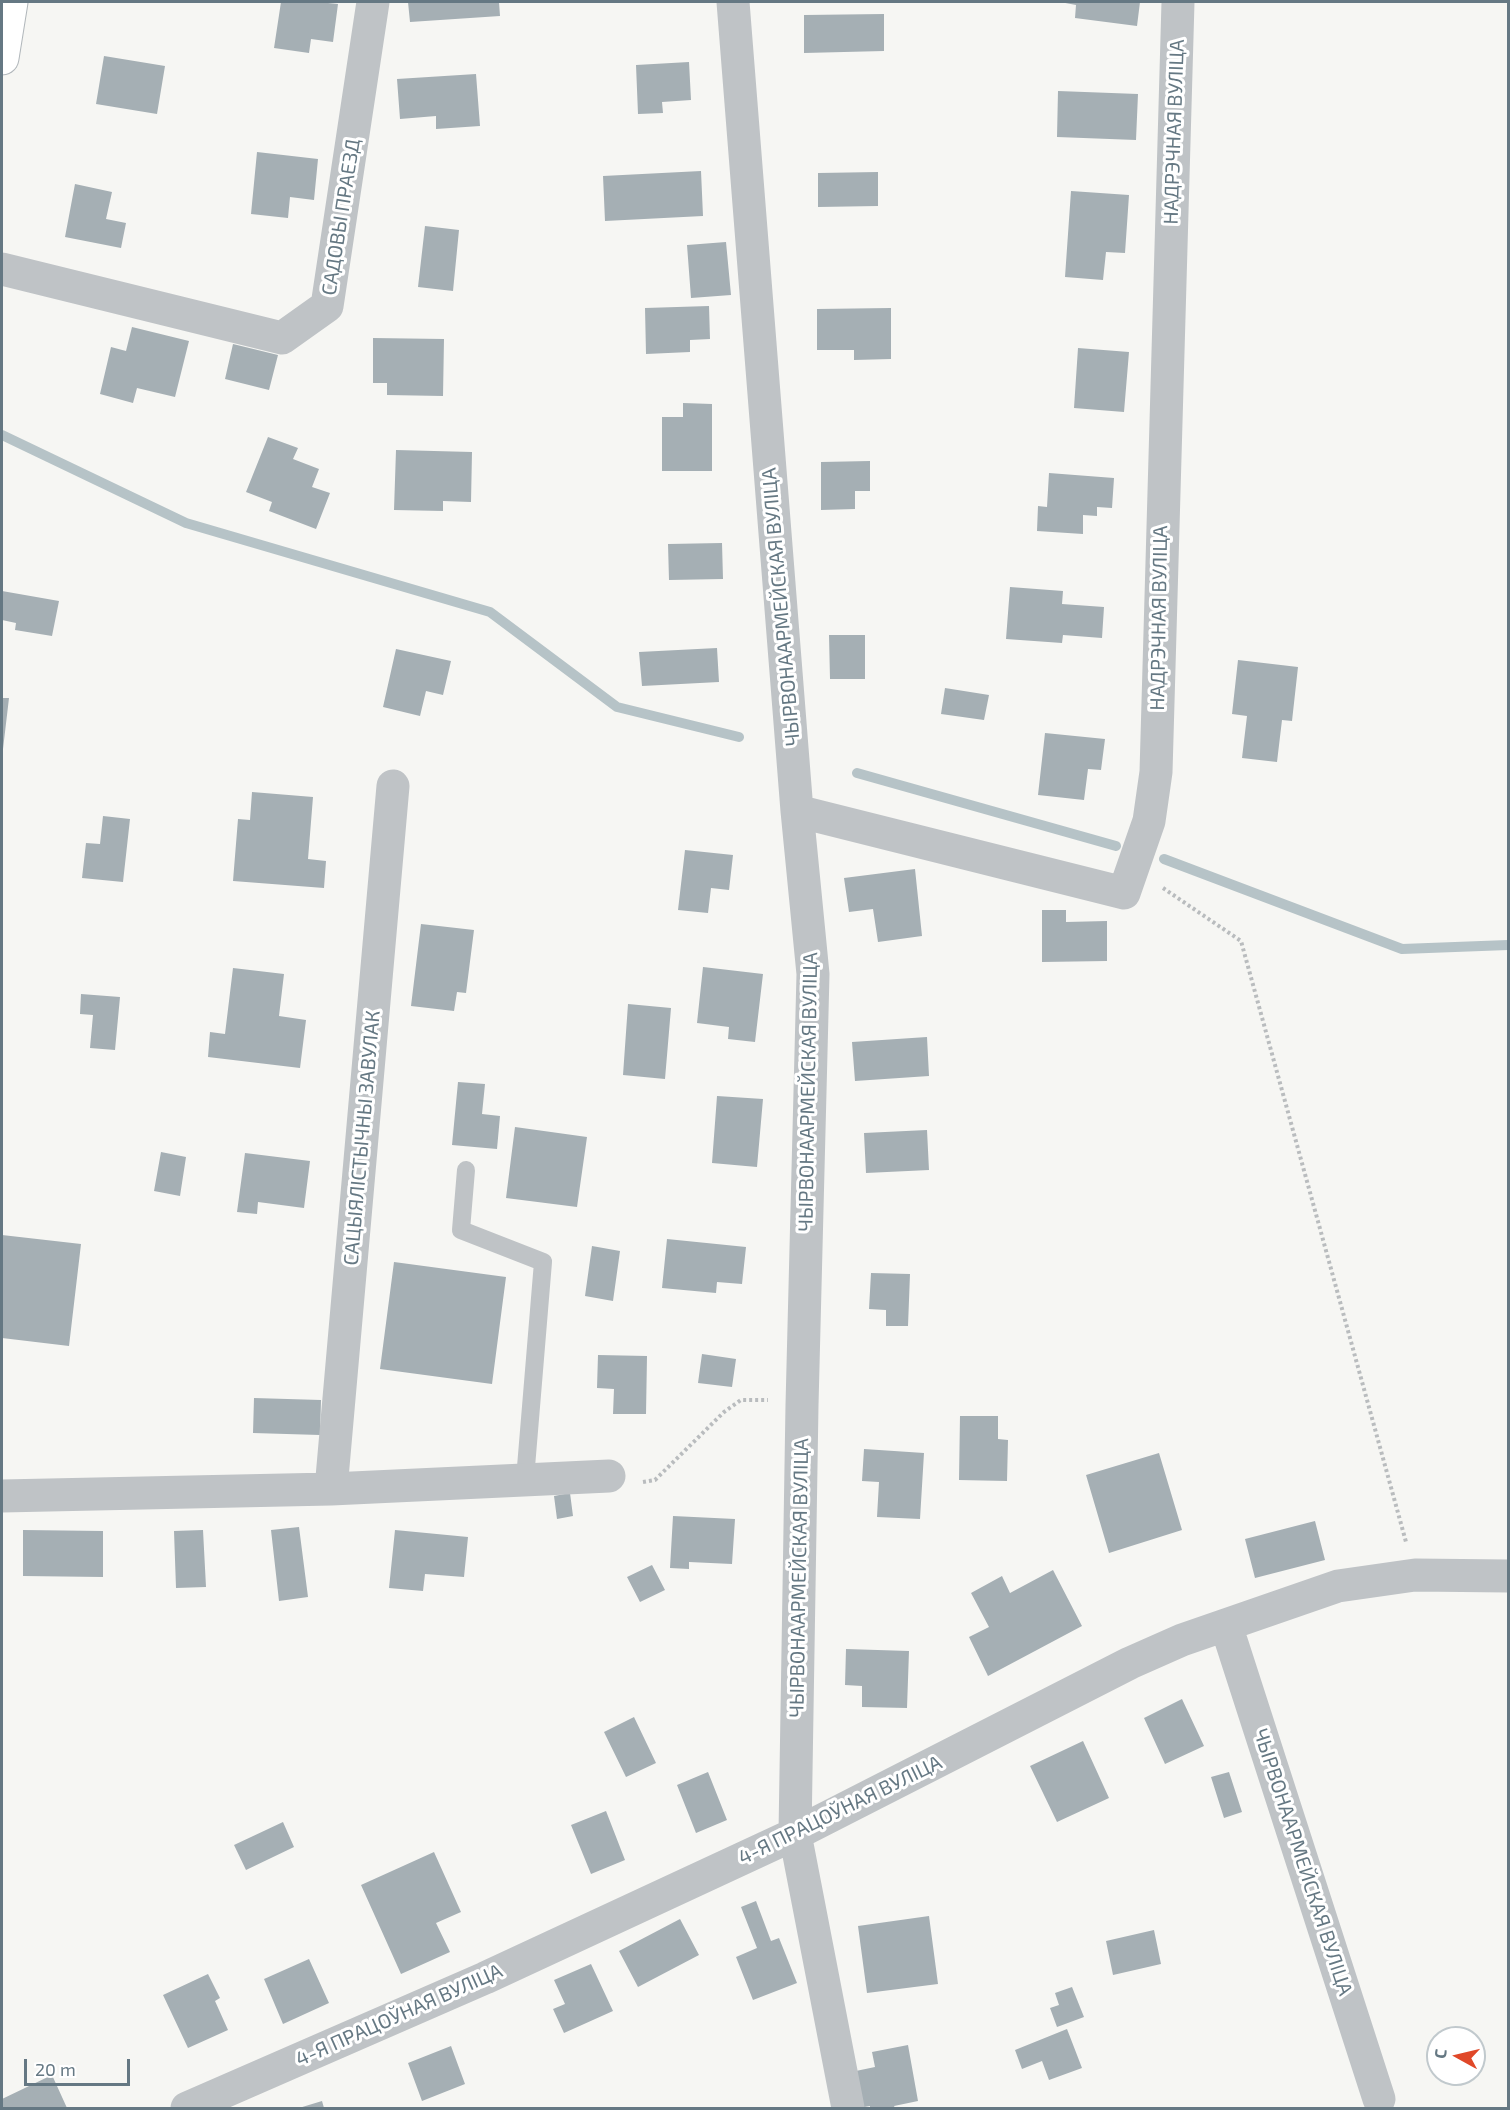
<!DOCTYPE html>
<html>
<head>
<meta charset="utf-8">
<style>
  body { margin:0 }
  #map { position:relative; width:1510px; height:2110px; overflow:hidden; background:#f6f6f3; font-family:"Exo 2",sans-serif }
  canvas { display:block }
  .frame { position:absolute; inset:0; border:3px solid #657883; pointer-events:none }
  .north { position:absolute; left:1426px; top:2026px; width:60px; height:60px; box-sizing:border-box; background:#fff; border:2px solid #c1c9cd; border-radius:50%; rotate:278deg; font-size:16px; font-weight:700; line-height:24px; text-align:center; color:#657883 }
  .north::after { content:''; display:block; margin:auto; width:21px; height:27px; background:#e04829; clip-path:polygon(50% 0,100% 100%,50% 72%,0 100%) }
  .scale { position:absolute; left:24px; top:2059px; width:106px; height:27px; box-sizing:border-box; border:3px solid #657883; border-top:0; padding-left:8px; font-size:18px; line-height:21px; white-space:nowrap; color:#657883; -webkit-text-stroke:4px #fff; paint-order:stroke }
</style>
</head>
<body>
<div id="map">
<canvas width="1510" height="2110"></canvas>
<div class="frame"></div>
<div class="north">С</div>
<div class="scale">20 m</div>
</div>
<script>
const ctx = document.querySelector('canvas').getContext('2d');
ctx.lineJoin = 'round';
function stroke(path, color, width, dash) { ctx.strokeStyle = color; ctx.lineWidth = width; ctx.lineCap = dash ? 'butt' : 'round'; ctx.setLineDash(dash || []); ctx.stroke(path); }
function fillPath(path, color) { ctx.fillStyle = color; ctx.fill(path, 'evenodd'); }
function label(font, color, halo, rows, align = 'center') {
  ctx.font = font + ' "Exo 2",sans-serif'; ctx.lineWidth = 6; ctx.setLineDash([]); ctx.textBaseline = 'middle'; ctx.strokeStyle = halo; ctx.fillStyle = color; for (const [text, x, y, turn = 0] of rows) {
    ctx.save(); ctx.translate(x, y); ctx.rotate((+turn || 0) * Math.PI / 180); ctx.textAlign = isNaN(turn) ? turn : align; if (halo) ctx.strokeText(text, 0, 0); ctx.fillText(text, 0, 0); ctx.restore();
  }
}
stroke(new Path2D(`
  M2 435 186 523 490 612 617 707 739 737
  M857 773 1116 846
  M1164 859 1402 949 1508 945`), '#b6c3c7', 10);
fillPath(new Path2D(`
  M281 2H318L338 4 333 42 311 39 309 53 274 48Z
  M408 2H499L500 16 410 22Z
  M1060 2H1140L1137 26 1075 18 1076 5Z
  M884 14V51L804 53V15Z
  M104 56 165 66 157 114 96 104Z
  M689 62 691 100 662 102 663 113 638 114 636 65Z
  M476 74 480 126 436 129V116L400 119 397 79Z
  M1058 91 1138 94 1136 140 1057 137Z
  M257 152 318 159 314 200 290 197 288 218 251 214Z
  M701 171 703 216 605 221 603 176Z
  M878 172V206L818 207V173Z
  M75 184 112 192 106 219 126 223 121 248 65 237Z
  M1071 191 1129 195 1125 253 1106 252 1103 280 1065 277Z
  M425 226 459 230 453 291 418 287Z
  M726 242 731 295 691 298 687 245Z
  M709 306 710 339 690 340V352L646 354 645 308Z
  M891 308V359L854 360V350H817V309Z
  M132 327 189 341 175 397 137 388 133 403 100 394 111 347 126 351Z
  M373 338 444 339 443 396 387 395V383H373Z
  M233 344 278 355 269 390 225 379Z
  M1078 348 1129 352 1124 412 1074 408Z
  M683 403 712 404V471H662V417H683Z
  M268 437 298 448 293 459 319 469 312 487 330 493 316 529 269 511 272 502 246 492Z
  M396 450 472 452 471 502 443 501V511L394 510Z
  M870 461V491H855V509L821 510V462Z
  M1049 473 1114 478 1112 508 1097 507V516L1083 515V534L1037 531 1038 506 1047 507Z
  M722 543 723 579 669 580 668 544Z
  M1010 587 1063 591 1062 604 1104 607 1102 638 1063 635 1062 643 1006 639Z
  M2 591 59 601 52 636 15 630 16 623 2 620Z
  M829 635H865V679H830Z
  M717 648 719 682 642 686 639 652Z
  M396 649 451 661 443 695 426 691 420 716 383 707Z
  M1238 660 1298 667 1292 721 1282 720 1277 762 1242 758 1247 716 1232 714Z
  M945 688 989 695 984 720 941 714Z
  M2 698H9L3 749H2Z
  M1045 733 1105 739 1101 770 1088 769 1084 800 1038 795Z
  M252 792 313 797 308 859 326 861 324 888 233 881 238 819 250 820Z
  M103 816 130 819 123 882 82 878 86 843 100 844Z
  M685 850 733 855 729 890 711 888 708 913 678 910Z
  M915 869 922 936 878 942 873 909 849 912 844 878Z
  M1042 910H1066V922L1107 921V961L1042 962Z
  M421 924 474 930 466 993 457 992 454 1011 411 1006Z
  M703 967 763 974 755 1042 728 1039 729 1027 697 1023Z
  M233 968 284 974 279 1016 306 1020 300 1068 208 1057 210 1032 225 1034Z
  M81 994 120 997 115 1050 90 1048 93 1015 80 1014Z
  M628 1004 671 1008 665 1079 623 1075Z
  M927 1037 929 1076 855 1081 852 1042Z
  M458 1082 485 1084 482 1114 500 1116 497 1149 452 1145Z
  M717 1096 763 1099 757 1167 712 1163Z
  M515 1127 587 1137 577 1207 506 1198Z
  M927 1130 929 1170 866 1173 864 1133Z
  M161 1152 186 1157 180 1196 154 1191Z
  M245 1153 310 1161 304 1208 258 1202 257 1214 237 1212Z
  M2 1235 81 1244 69 1346 2 1338Z
  M667 1239 746 1247 742 1284 717 1282 716 1293 662 1288Z
  M592 1246 620 1251 613 1301 585 1296Z
  M394 1262 506 1277 492 1384 380 1369Z
  M871 1273 910 1274 908 1326H886V1310L869 1309Z
  M702 1354 736 1359 732 1387 698 1383Z
  M598 1355 647 1356 646 1414H613L614 1389 597 1388Z
  M254 1398 321 1400 320 1435 253 1433Z
  M960 1416H998V1439L1008 1440 1007 1481 959 1480Z
  M864 1449 924 1453 920 1519 877 1517 879 1482 862 1481Z
  M1159 1453 1182 1530 1109 1553 1086 1475Z
  M570 1493 573 1516 557 1519 554 1496Z
  M673 1516 735 1519 732 1564 689 1562V1569L670 1568Z
  M1315 1521 1325 1560 1255 1578 1245 1539Z
  M299 1527 308 1597 279 1601 271 1530Z
  M23 1530 103 1531V1577L23 1576Z
  M203 1530 206 1587 176 1588 174 1531Z
  M395 1530 468 1537 464 1577 425 1574 423 1591 389 1588Z
  M652 1565 665 1590 640 1602 627 1577Z
  M1053 1570 1082 1626 988 1676 969 1637 989 1627 971 1593 1002 1576 1010 1593Z
  M846 1649 909 1651 907 1708 862 1707V1686L845 1685Z
  M1182 1699 1204 1746 1165 1764 1144 1718Z
  M634 1717 656 1763 626 1777 604 1732Z
  M1083 1741 1109 1798 1057 1822 1030 1766Z
  M708 1772 727 1820 696 1833 677 1785Z
  M1229 1772 1242 1812 1224 1818 1211 1777Z
  M606 1811 625 1860 591 1874 571 1825Z
  M283 1822 294 1847 246 1870 234 1845Z
  M434 1852 461 1912 436 1923 450 1952 401 1974 361 1885Z
  M756 1901 771 1941 779 1938 797 1983 753 2000 736 1957 757 1948 741 1907Z
  M929 1916 938 1984 867 1993 858 1926Z
  M680 1919 699 1955 638 1987 619 1951Z
  M1154 1930 1161 1964 1113 1975 1106 1941Z
  M309 1959 329 2003 283 2024 264 1979Z
  M591 1964 613 2011 564 2033 553 2009 565 2004 554 1980Z
  M208 1974 220 1998 215 2001 228 2030 188 2048 163 1995Z
  M1072 1987 1084 2017 1057 2027 1050 2008 1059 2005 1055 1993Z
  M1067 2029 1082 2068 1049 2080 1042 2061 1022 2069 1015 2050Z
  M908 2045 918 2101 894 2106 895 2108H870V2106L858 2108 851 2072 875 2067 872 2052Z
  M451 2046 465 2084 422 2101 408 2063Z
  M52 2075 67 2108H3L2 2099Z
  M322 2101 324 2108H299Z`), '#a5afb4');
const secondary = new Path2D(`
  M2 58 11 2`);
stroke(secondary, '#b1b7bb', 35);
stroke(new Path2D(`
  M1163 888 1241 941 1406 1542
  M643 1482 655 1480 724 1412 741 1400H768`), '#b9bcbe', 4, [3, 3]);
stroke(new Path2D(`
  M466 1170 461 1230 543 1262 525 1479`), '#bfc3c6', 18);
stroke(new Path2D(`
  M733 2 797 811 813 974 802 1405 795 1834 848 2108
  M2 269 282 338 327 306 373 2
  M797 811 1124 893 1149 821 1156 772 1178 2
  M331 1489 393 786
  M2 1496 331 1489 609 1476
  M1226 1625 1379 2099
  M187 2108 485 1978 795 1834 1130 1663 1182 1640 1338 1586 1415 1575 1508 1576`), '#bfc3c6', 33);
stroke(secondary, '#fff', 33);
label('20px', '#657883', '#fff', [
  ["НАДРЭЧНАЯ ВУЛІЦА",1174,132,-88],
  ["САДОВЫ ПРАЕЗД",341,217,-81],
  ["ЧЫРВОНААРМЕЙСКАЯ ВУЛІЦА",781,607,-95],
  ["НАДРЭЧНАЯ ВУЛІЦА",1159,618,-89],
  ["ЧЫРВОНААРМЕЙСКАЯ ВУЛІЦА",808,1092,-89],
  ["САЦЫЯЛІСТЫЧНЫ ЗАВУЛАК",362,1138,-85],
  ["ЧЫРВОНААРМЕЙСКАЯ ВУЛІЦА",799,1578,-89],
  ["4-Я ПРАЦОЎНАЯ ВУЛІЦА",840,1810,-26],
  ["ЧЫРВОНААРМЕЙСКАЯ ВУЛІЦА",1303,1862,72],
  ["4-Я ПРАЦОЎНАЯ ВУЛІЦА",399,2015,-24]
]);
</script>
</body>
</html>
